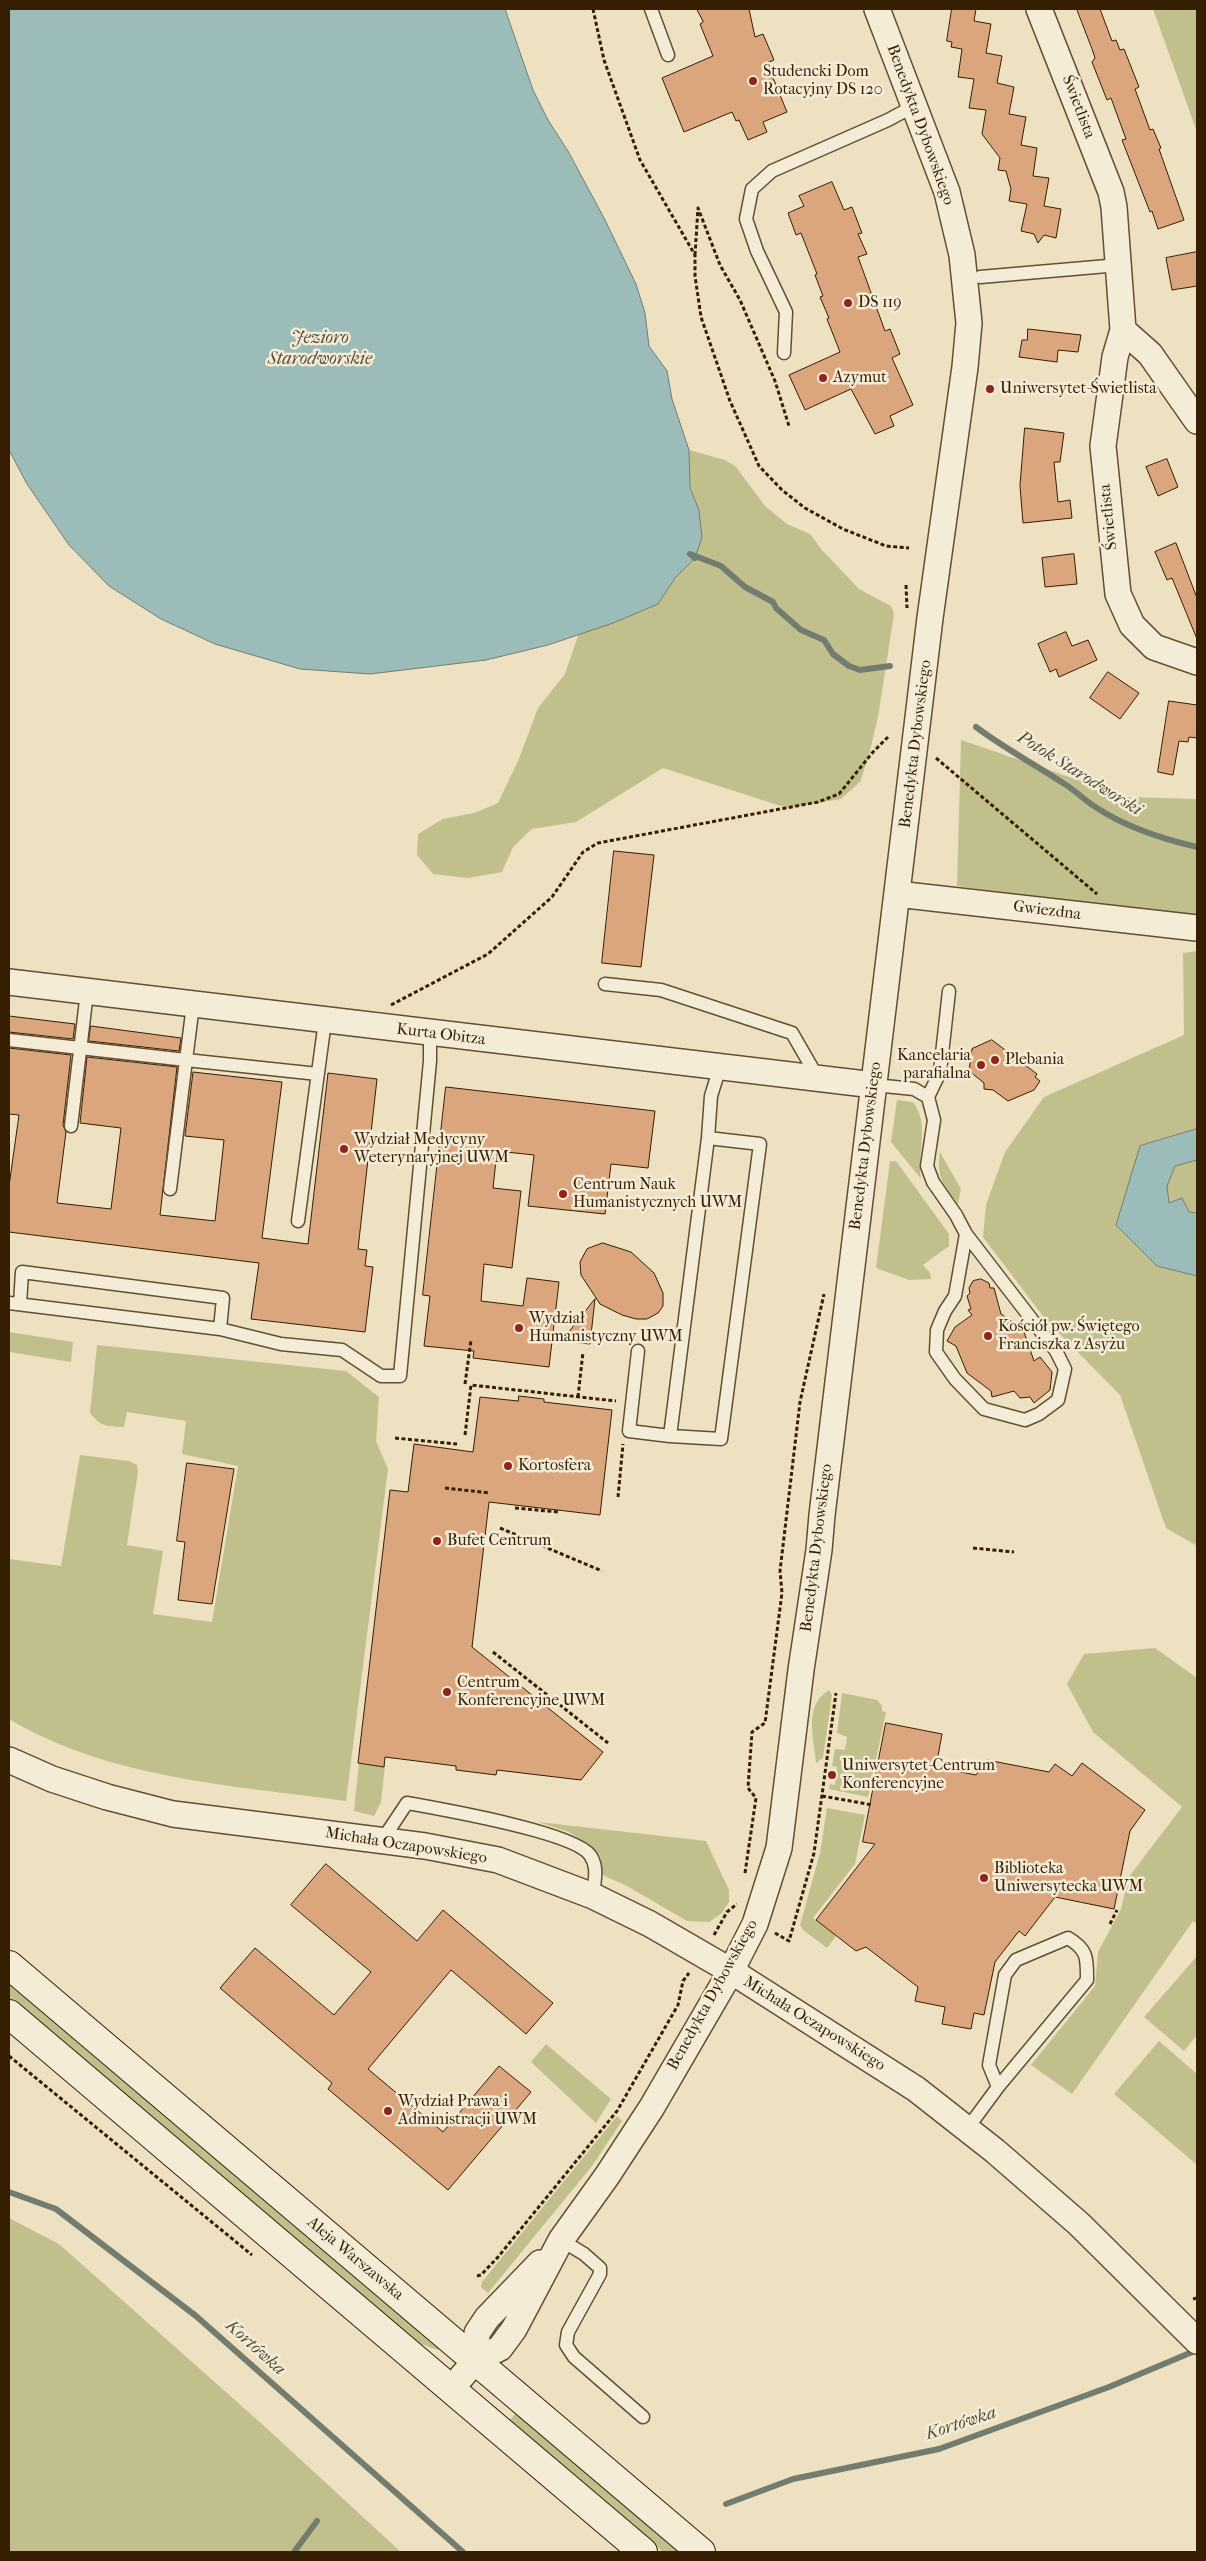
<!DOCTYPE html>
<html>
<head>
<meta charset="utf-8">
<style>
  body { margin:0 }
  #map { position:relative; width:1206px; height:2561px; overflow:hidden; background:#eee1c1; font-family:"IM FELL French Canon",serif }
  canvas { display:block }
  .frame { position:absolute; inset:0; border:10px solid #351e02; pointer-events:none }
</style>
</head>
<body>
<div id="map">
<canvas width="1206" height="2561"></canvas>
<div class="frame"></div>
</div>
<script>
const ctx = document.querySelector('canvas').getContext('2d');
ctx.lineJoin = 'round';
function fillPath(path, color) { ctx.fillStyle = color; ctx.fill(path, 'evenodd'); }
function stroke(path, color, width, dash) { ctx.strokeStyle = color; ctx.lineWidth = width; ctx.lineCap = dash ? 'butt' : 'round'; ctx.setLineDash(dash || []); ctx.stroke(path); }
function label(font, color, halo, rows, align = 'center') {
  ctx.font = font + ' "IM FELL French Canon",serif'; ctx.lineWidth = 5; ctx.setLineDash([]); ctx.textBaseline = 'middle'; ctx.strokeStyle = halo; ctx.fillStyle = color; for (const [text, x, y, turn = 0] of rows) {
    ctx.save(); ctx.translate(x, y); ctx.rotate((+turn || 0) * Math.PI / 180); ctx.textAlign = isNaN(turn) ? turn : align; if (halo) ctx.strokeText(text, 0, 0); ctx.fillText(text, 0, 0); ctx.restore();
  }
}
fillPath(new Path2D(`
  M1153 9H1197V132Z
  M689 450 725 460 736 467 765 506 787 524 810 534 822 550 859 589 891 606 894 614 878 717 869 755 860 782 841 799 787 808 663 768 576 822 532 829 513 847 502 872 468 878 433 874 417 855 418 834 443 819 474 813 498 803 518 761 538 708 565 674 579 633 613 623 658 604 675 578 695 558 699 510 690 488Z
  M961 740 1128 797 1197 799V921L957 886Z
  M1197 951V1129L1140 1146 1157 1266 1197 1276V1546L1166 1528 1120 1395 1046 1320 983 1237 986 1205 1005 1152 1044 1097 1184 1035 1183 953Z
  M897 1100 913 1102C930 1124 917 1152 921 1179L891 1142Z
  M940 1152 961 1189 958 1204C943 1183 936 1178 940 1152Z
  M1197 1160V1213L1189 1212 1169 1203 1166 1186 1175 1166Z
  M890 1161H896L949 1234V1246L923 1265 930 1273 931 1279 909 1280 876 1268Z
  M9 1332 73 1342 71 1362 9 1352Z
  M97 1345 346 1371 379 1397 376 1441 388 1469 346 1801C231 1785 110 1779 9 1719V1559L61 1566 80 1455 129 1461 137 1465 138 1472 127 1545 163 1551 153 1614 212 1622 238 1466 182 1454 186 1421 127 1412 124 1427C107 1427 100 1426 90 1413Z
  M1155 1648 1197 1678V1924L1193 1921 1072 2094 1031 2065 1095 1986 1098 1952 1121 1909 1128 1878 1182 1807 1093 1732 1067 1684 1084 1654Z
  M829 1690 832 1695 823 1758 816 1763C814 1737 803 1706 829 1690Z
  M842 1693 877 1700 882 1706V1711L886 1712 868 1797 829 1789 830 1784 835 1785 837 1767 832 1766 835 1749 845 1750 847 1737 837 1733Z
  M359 1762 385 1765 381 1802 374 1816 354 1811Z
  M827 1808 865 1815 855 1864 813 1918 836 1936 827 1948 803 1930 800 1925 820 1853Z
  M538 1822 706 1841 729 1890V1902L722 1913 709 1922 687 1921 627 1886 600 1874 601 1859 594 1848 569 1832Z
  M1197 1956V2035L1184 2051 1144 2017Z
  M9 1982 441 2347 438 2350 419 2343 370 2304 9 1998Z
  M1159 2041 1197 2074V2165L1114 2094Z
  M546 2044 611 2099 596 2123 531 2062Z
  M617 2116 622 2121 592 2166 488 2293 481 2287 482 2282Z
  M9 2218 59 2244 263 2425 401 2552H9Z
  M516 2413 681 2552H663L509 2421Z`), '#c1c08d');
const water = new Path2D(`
  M9 9H505L533 90 548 120 568 151 604 218 636 284 645 313 649 346 667 371 672 399 689 450 690 488 699 510 702 537 695 558 675 578 658 604 613 623 548 645 486 660 370 674 300 669 215 644 161 619 109 586 69 545 27 484 9 450Z
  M1197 1129V1160L1175 1166 1167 1186 1169 1203 1182 1198 1189 1212 1197 1213V1276L1157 1266 1116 1225 1140 1146Z`);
fillPath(water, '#9bbcb9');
stroke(water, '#727d70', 1);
stroke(new Path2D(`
  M695 558 690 554 721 566 745 587 773 602 776 608 801 630 824 640 833 654 849 666 860 670 890 666
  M976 727C1004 748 1034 764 1063 783 1075 790 1085 801 1097 808 1127 828 1163 839 1197 847
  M9 2192 56 2209 196 2316 463 2552
  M726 2504 793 2479 939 2449 1109 2387 1197 2350
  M294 2552 317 2521`), '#727d70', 6);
const building = new Path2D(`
  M697 9H749L755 37 763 34 774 60 767 63 787 112 763 122 767 132 748 140 739 120 736 121 732 112 684 132 662 78 713 56 700 24 703 22Z
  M952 9H976L974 21 991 24 986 53 1002 56 997 83 1014 87 1009 114 1026 117 1021 145 1037 148 1033 176 1049 178 1044 206 1061 209 1056 238 1044 235 1038 243 1034 234 1021 231 1027 204 1009 201 1011 189 1006 171 998 170 1000 158 982 134 986 110 969 108 974 79 958 77 962 49 951 47 952 42 947 41Z
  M1077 9H1100L1112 41 1116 40 1120 50 1124 49 1139 87 1135 89 1150 130 1153 129 1161 148 1159 149 1184 220 1158 229 1152 211 1150 212 1122 140 1126 139 1111 98 1107 100 1092 62 1095 58 1092 49Z
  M832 182 844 210 852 207 862 233 858 234 867 254 858 257 885 331 890 329 900 354 892 358 913 405 890 416 894 426 875 434 851 389 805 410 789 375 840 352 827 319 829 318 820 297 823 296 815 275 817 274 801 233 796 235 788 213 804 206 799 196Z
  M1197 252V286L1172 290 1166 258Z
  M1028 329 1081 335 1078 352 1058 350 1057 362 1019 357 1022 340H1027Z
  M1025 428 1064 433 1060 462H1054L1058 502 1070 500 1072 518 1023 523 1020 486Z
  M1167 459 1178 487 1158 496 1146 467Z
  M1176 543 1197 598V639L1172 578 1167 580 1155 552Z
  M1074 554 1077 584 1045 587 1042 558Z
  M1066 632 1072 646 1088 640 1097 660 1059 677 1056 669 1050 672 1038 644Z
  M1108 672 1139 693 1120 719 1090 698Z
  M1169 701 1197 705V738L1189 737 1188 742 1179 741 1173 775 1158 772Z
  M614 851 654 855 641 967 602 963Z
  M9 1016 75 1024 73 1039 9 1032Z
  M91 1026 181 1038 179 1051 89 1041Z
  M992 1040 1037 1074 1035 1077 1040 1081 1034 1090 1008 1101 993 1090 984 1089V1083L969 1071 972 1049Z
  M9 1048 71 1055 63 1125 66 1132 57 1203 111 1209 121 1128 80 1123 87 1057 177 1067 160 1215 215 1221 224 1140 185 1136 193 1072 282 1082 262 1238 308 1244 328 1073 377 1079 358 1249 367 1250 365 1266 373 1267 365 1332 251 1319 259 1263 9 1232V1186L19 1115 9 1114Z
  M446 1087 655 1111 648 1168 611 1164 605 1214 528 1206 534 1155 497 1151 493 1188 521 1191 512 1268 484 1264 481 1301 523 1306 527 1278 559 1282 549 1367 473 1358 474 1351 424 1346 430 1296 423 1295Z
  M603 1243 631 1252 654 1273 663 1293V1306L658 1313 647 1319H636L622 1315 600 1304 581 1275 580 1262 587 1249Z
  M981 1279 989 1283 990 1288H994L1001 1314 1023 1329 1034 1361 1040 1357 1052 1372 1050 1390 1034 1403 1030 1397 1020 1398 1014 1391 992 1397 991 1391 967 1373 956 1346 947 1341 955 1327 972 1315 968 1310 971 1309 967 1296 970 1293 969 1288 973 1281Z
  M595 1299 590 1344 562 1341Z
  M519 1396 544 1399V1402L612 1410 600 1515 489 1502 472 1647 603 1752 581 1780 497 1770 496 1775 456 1770V1766L385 1757 384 1767 358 1763 390 1490 408 1492 414 1444 473 1452 480 1397 518 1401Z
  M187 1463 234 1469 212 1604 178 1600 185 1542 177 1541Z
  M886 1723 942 1734 936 1767 976 1775 987 1760 1049 1772 1055 1764 1072 1776 1082 1763 1145 1810 1130 1831 1114 1909 1055 1897 1025 1936 1019 1931 995 1962 984 2015 974 2013 971 2029 942 2024 945 2007 915 2001 918 1987 866 1947 856 1951 816 1920 875 1844 863 1842Z
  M326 1864 417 1941 443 1910 553 2003 526 2034 451 1970 368 2069 443 2132 499 2066 531 2092 448 2190 328 2089 332 2083 220 1988 255 1948 334 2015 371 1972 291 1905Z`);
fillPath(building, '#dba67d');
stroke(building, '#351e02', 1);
const lane = new Path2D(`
  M651 9 668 55
  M980 277 1119 265
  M784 353 786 312 757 251 746 219 752 189 772 171 888 120 914 106
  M605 984 661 990 792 1033 818 1078
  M193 1005 186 1060 318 1074
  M9 1040 186 1060 170 1189
  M874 1085 914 1089 928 1097 934 1120 927 1166 933 1182 956 1215 966 1234 1056 1351 1065 1369 1058 1400 1039 1414 1025 1420 984 1409 955 1379 936 1352 937 1330 945 1311 955 1296 966 1234
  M928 1097 940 1072 949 991
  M71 1126 87 992
  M708 1138 760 1144 721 1439 670 1436 708 1138 711 1096 720 1067
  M298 1221 325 1021
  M9 1303 220 1329 281 1344 342 1350 381 1376H400L430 1061V1033
  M20 1304 22 1272 223 1298 220 1329
  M638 1351 629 1431 670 1436
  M383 1839 407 1803C440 1809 573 1832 590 1855 599 1868 594 1881 593 1896
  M967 2129 998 2087 989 2065 1005 1975 1016 1960 1068 1938C1088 1950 1087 1958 1087 1980L998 2087
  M561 2240 584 2254 600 2268V2274L568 2332 566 2345 574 2357 643 2417`);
const street = new Path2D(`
  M1039 9 1111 192 1114 207 1123 330 1115 357 1103 446 1118 594 1132 625 1154 647 1197 662
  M1123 330 1150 354 1197 421
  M897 894 1197 928
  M9 982 874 1085
  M9 1760 52 1779 107 1797 173 1814 425 1846 498 1860 593 1896 650 1924 731 1971 916 2089 995 2151 1079 2224 1197 2341
  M475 2361 477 2333 487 2318 540 2263
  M452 2388 475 2361 500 2348 514 2329 561 2240 607 2176 652 2107 731 1971 755 1924 779 1848 801 1670 819 1550 822 1515 930 618 965 367 969 323 962 255 947 192 877 9`);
const secondary = new Path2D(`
  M9 1965 701 2552
  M9 2014 643 2552`);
stroke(lane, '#634f32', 15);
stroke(street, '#634f32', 28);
stroke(secondary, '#351e02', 30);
stroke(new Path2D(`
  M593 9 604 60 640 160 695 255V276L701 317 730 401 759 466 782 490 805 508 843 529 886 546 909 548
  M695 255 698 208 720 265 740 300 775 381 789 426
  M906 585 907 608
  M936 758 1097 894
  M391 1005 488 954 552 897 583 852 598 843 818 802 839 794 873 752 888 737
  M465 1384 471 1340
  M578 1397 583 1352
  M465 1435 471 1385 616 1401
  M395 1438 457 1444
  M445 1488 490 1493
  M618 1497 623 1444
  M515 1508 558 1512
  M500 1528 602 1571
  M973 1548 1014 1552
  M493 1652 608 1743
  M822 1796 873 1805
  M745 1873 756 1798 748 1788 752 1732 765 1723 782 1593 780 1571 800 1402 824 1294
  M1110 1924 1117 1910
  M775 1933 789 1941 814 1853 836 1693
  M714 1935 727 1912 737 1904
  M9 2056 252 2255
  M477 2276 481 2275 498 2257 617 2111 678 2005 683 1981 689 1973
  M1193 2299 1197 2298`), '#351e02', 3, [4, 2.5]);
stroke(lane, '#f4ecd7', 12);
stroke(street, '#f4ecd7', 25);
stroke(secondary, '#f4ecd7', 28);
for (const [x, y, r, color] of [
  [753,81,5,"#8f2418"],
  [848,303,5,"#8f2418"],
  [823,378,5,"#8f2418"],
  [990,389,5,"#8f2418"],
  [995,1060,5,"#8f2418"],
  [981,1065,5,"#8f2418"],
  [344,1149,5,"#8f2418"],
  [563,1194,5,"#8f2418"],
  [519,1328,5,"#8f2418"],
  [988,1336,5,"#8f2418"],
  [508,1466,5,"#8f2418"],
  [437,1541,5,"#8f2418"],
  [447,1692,5,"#8f2418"],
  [832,1775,5,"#8f2418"],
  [984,1878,5,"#8f2418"],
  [388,2111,5,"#8f2418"]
]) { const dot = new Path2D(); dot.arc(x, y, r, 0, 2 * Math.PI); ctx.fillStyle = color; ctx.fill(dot); stroke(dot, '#f4ecd7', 2); }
label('16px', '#351e02', '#f4ecd7', [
  ["Studencki Dom",763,72],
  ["Rotacyjny DS 120",763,90],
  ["DS 119",858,303],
  ["Azymut",833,378],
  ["Uniwersytet-Świetlista",1000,389],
  ["Kancelaria",971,1056,"right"],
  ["parafialna",971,1074,"right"],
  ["Plebania",1005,1060],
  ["Wydział Medycyny",354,1140],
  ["Weterynaryjnej UWM",354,1158],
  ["Centrum Nauk",573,1185],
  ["Humanistycznych UWM",573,1203],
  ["Wydział",529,1319],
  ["Humanistyczny UWM",529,1337],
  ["Kościół pw. Świętego",998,1327],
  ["Franciszka z Asyżu",998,1345],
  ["Kortosfera",518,1466],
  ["Bufet Centrum",447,1541],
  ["Centrum",457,1683],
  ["Konferencyjne UWM",457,1701],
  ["Uniwersytet-Centrum",842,1766],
  ["Konferencyjne",842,1784],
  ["Biblioteka",994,1869],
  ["Uniwersytecka UWM",994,1887],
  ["Wydział Prawa i",398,2102],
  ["Administracji UWM",398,2120]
], 'left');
label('16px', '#351e02', '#f4ecd7', [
  ["Świetlista",1078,107,69],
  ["Benedykta Dybowskiego",920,125,70],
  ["Świetlista",1109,517,-96],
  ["Benedykta Dybowskiego",916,744,-83],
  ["Gwiezdna",1047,911,7],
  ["Kurta Obitza",441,1035,7],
  ["Benedykta Dybowskiego",866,1146,-83],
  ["Benedykta Dybowskiego",817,1548,-83],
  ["Michała Oczapowskiego",406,1846,9],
  ["Benedykta Dybowskiego",713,1995,-61],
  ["Michała Oczapowskiego",814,2024,32],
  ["Aleja Warszawska",355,2259,40]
]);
label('italic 18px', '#544d39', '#f4ecd7', [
  ["Jezioro",320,339],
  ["Starodworskie",320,360],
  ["Potok Starodworski",1079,774,32],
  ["Kortówka",255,2348,42],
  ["Kortówka",961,2424,-18]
]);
</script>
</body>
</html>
